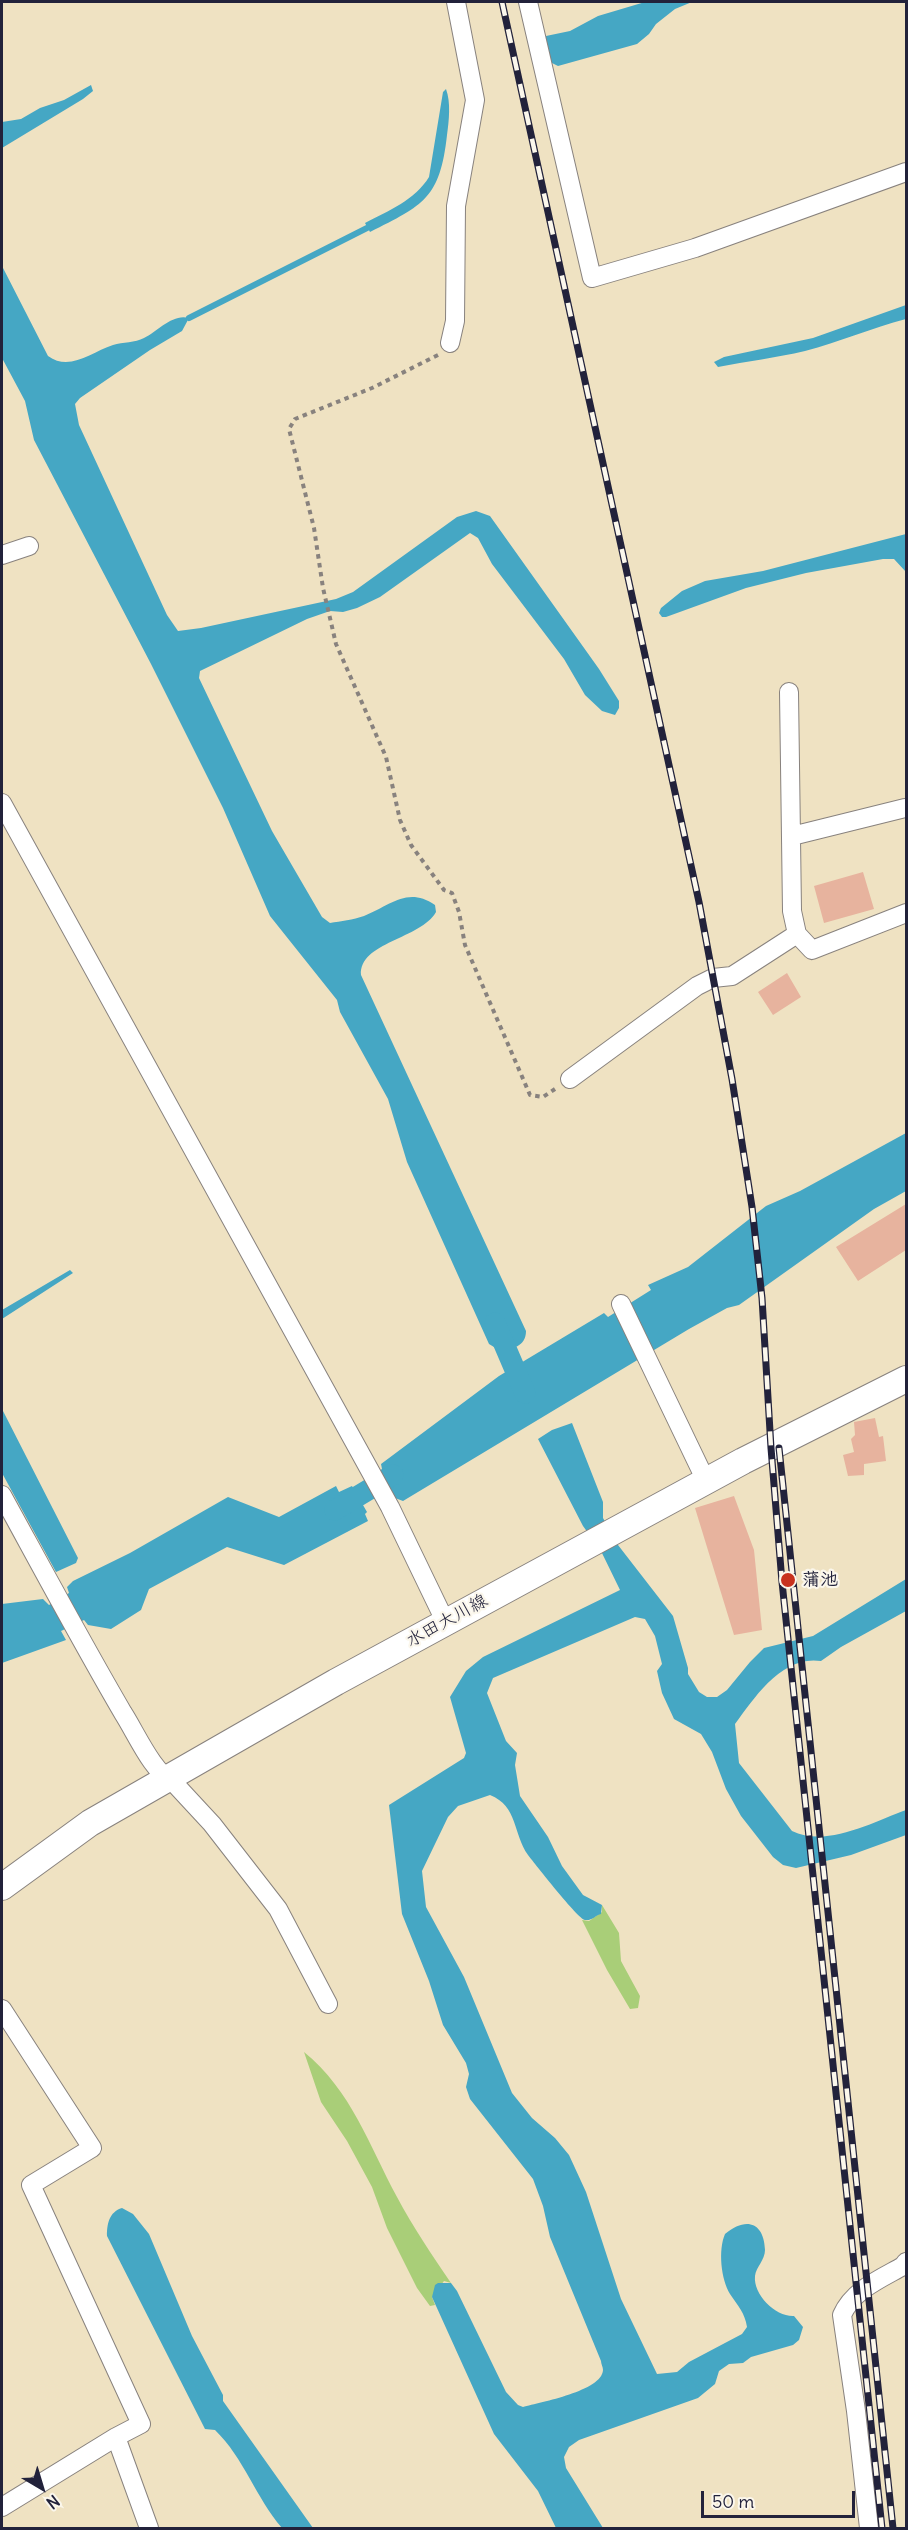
<!DOCTYPE html>
<html>
<head>
<meta charset="utf-8">
<style>
  body { margin:0 }
  #map { position:relative; width:908px; height:2530px; overflow:hidden; background:#efe2c2; font-family:Delius,sans-serif }
  canvas { display:block }
  .frame { position:absolute; inset:0; border:3px solid #22223b; pointer-events:none }
  .north { position:absolute; left:12px; top:2458px; width:60px; height:60px; -webkit-text-stroke:4px #fbf7ec; paint-order:stroke; rotate:142deg; font-size:16px; font-weight:700; line-height:24px; text-align:center; color:#22223b }
  .north::after { content:''; display:block; margin:auto; width:21px; height:27px; background:#22223b; clip-path:polygon(50% 0,100% 100%,50% 72%,0 100%) }
  .scale { position:absolute; left:701px; top:2491px; width:154px; height:27px; box-sizing:border-box; border:3px solid #22223b; border-top:0; padding-left:8px; font-size:18px; line-height:21px; white-space:nowrap; color:#22223b; -webkit-text-stroke:4px #fbf7ec; paint-order:stroke }
</style>
</head>
<body>
<div id="map">
<canvas width="908" height="2530"></canvas>
<div class="frame"></div>
<div class="north">N</div>
<div class="scale">50 m</div>
</div>
<script>
const ctx = document.querySelector('canvas').getContext('2d');
ctx.lineJoin = 'round';
function fillPath(path, color) { ctx.fillStyle = color; ctx.fill(path, 'evenodd'); }
function stroke(path, color, width, dash) { ctx.strokeStyle = color; ctx.lineWidth = width; ctx.lineCap = dash ? 'butt' : 'round'; ctx.setLineDash(dash || []); ctx.stroke(path); }
function label(font, color, halo, rows, align = 'center') {
  ctx.font = font + ' Delius,"Klee One",sans-serif'; ctx.lineWidth = 4.5; ctx.setLineDash([]); ctx.textBaseline = 'middle'; ctx.strokeStyle = halo; ctx.fillStyle = color; for (const [text, x, y, turn = 0] of rows) {
    ctx.save(); ctx.translate(x, y); ctx.rotate((+turn || 0) * Math.PI / 180); ctx.textAlign = isNaN(turn) ? turn : align; if (halo) ctx.strokeText(text, 0, 0); ctx.fillText(text, 0, 0); ctx.restore();
  }
}
fillPath(new Path2D(`
  M602 1905 619 1933 621 1961 640 1996 638 2008 630 2009 607 1970 582 1920 589 1921 602 1912Z
  M304 2052C351 2090 369 2145 397 2197 413 2227 432 2255 451 2283L444 2281 432 2297 435 2305 430 2306 417 2288 387 2228 372 2187 347 2141 321 2102Z`), '#a9ce78');
fillPath(new Path2D(`
  M645 2H692L675 9 656 24 649 34 637 44 558 66 550 62 543 38 546 36 570 31 598 16Z
  M91 85 93 91 83 99 2 148V122L21 119 40 108 64 100Z
  M446 89C451 102 449 121 447 135 440 198 424 205 370 232L365 223C388 211 415 200 429 177L443 92Z
  M2 266 48 356C70 372 91 352 113 345 123 342 135 343 144 338 158 331 173 313 189 318L182 331 150 350 80 398 75 404 79 425 167 615 178 631 201 628 336 599 353 592 457 517 476 511 490 516 599 669 619 701V708L615 715 602 711 585 695 564 659 492 564 478 538 470 533 380 597 357 608 343 612 330 611 307 619 200 671 199 678 272 831 322 917 330 923C341 921 353 920 364 916 390 906 407 886 435 905L436 912C421 939 359 942 361 975L526 1331C526 1347 512 1349 499 1350L489 1344 407 1162 388 1099 340 1012 337 1000 270 916 223 808 151 664 34 440 25 401 2 358Z
  M906 305V319C872 328 839 342 805 351 776 358 747 361 718 367L714 362 724 357 813 338Z
  M906 534V572L894 559H883L806 573 746 588 666 617H662L659 613 661 608 682 591 705 581 763 571Z
  M906 1133V1191L874 1209 739 1305 727 1308 689 1329 403 1501 395 1498 377 1474 382 1469 381 1464 499 1376 604 1313 608 1317 651 1290 648 1285 688 1267 766 1206 800 1191Z
  M70 1270 73 1273 2 1319V1310Z
  M2 1409 78 1558 76 1563 56 1572 2 1473Z
  M572 1423 603 1502V1518L618 1545 673 1616 688 1668V1674L699 1692 707 1697H717L727 1690 750 1662 764 1648 813 1636 906 1579V1611L841 1647 821 1661C782 1655 755 1697 735 1724L739 1763 792 1831C826 1848 873 1822 906 1810V1835L851 1855 796 1868 783 1865 773 1857 741 1816 726 1789 712 1752 701 1734 674 1719 662 1693 657 1671 662 1664 655 1636 645 1619 635 1617 493 1678 487 1693 506 1741 517 1753 515 1765 520 1796 548 1837 562 1866 583 1895 602 1905 601 1914C596 1915 592 1921 585 1920 578 1919 535 1864 528 1855 513 1834 518 1806 490 1795L458 1806 448 1817 422 1871 426 1907 464 1977 512 2093 532 2118 555 2138 569 2155 586 2192 621 2299 657 2374 677 2372 689 2362 742 2334 747 2327C745 2313 738 2306 730 2294 721 2279 718 2250 725 2234 745 2217 764 2221 765 2250 765 2260 756 2267 755 2276 753 2295 776 2317 794 2316L803 2327 799 2340 793 2345 751 2357 743 2363 729 2364 719 2371 715 2384 698 2398 579 2440 569 2447 564 2457 566 2468 603 2528H556L538 2491 494 2434 432 2297 435 2285 438 2283H451L457 2291 506 2392 518 2405 523 2407C541 2402 602 2391 603 2370 603 2367 601 2364 601 2361L550 2237 543 2206 533 2179 470 2099 466 2087 469 2074 466 2063 443 2025 429 1981 402 1914 389 1805 464 1758 466 1753 450 1697 466 1671 483 1657 620 1590 601 1551 583 1526 538 1439 552 1430Z
  M336 1486 339 1492 352 1486 367 1512 365 1514 368 1521 284 1565 227 1547 149 1589 141 1610 111 1629 88 1625 84 1620 61 1631 66 1640 2 1663V1604L43 1599 49 1605 69 1593 67 1587 73 1581 130 1553 228 1497 279 1517Z
  M122 2208 133 2214 149 2234 192 2336 223 2395V2401L313 2528H282C256 2498 244 2458 215 2430L205 2429 107 2236C107 2224 109 2212 122 2208Z`), '#45a7c4');
stroke(new Path2D(`
  M189 318 367 228`), '#45a7c4', 6);
stroke(new Path2D(`
  M495 1323 525 1393
  M335 1510 393 1475`), '#45a7c4', 21);
fillPath(new Path2D(`
  M863 872 874 909 824 923 814 886Z
  M787 973 801 997 773 1015 758 992Z
  M906 1204V1250L858 1281 836 1247Z
  M875 1418 879 1437 883 1436 886 1461 864 1464V1475L848 1476 843 1455 854 1452 851 1439 855 1435 854 1422Z
  M734 1496 754 1550 762 1630 734 1635 695 1508Z`), '#e7b39e');
const street = new Path2D(`
  M528 2 592 278 695 248 906 172
  M450 343 455 321 456 206 475 100 456 2
  M2 555 29 546
  M789 692 792 911 797 934 812 950 906 913
  M2 803 390 1507 445 1621
  M792 836 905 808
  M570 1079 697 986 713 978 732 976 797 934
  M621 1304 706 1481
  M2 1495C42 1568 81 1641 123 1713 136 1733 153 1773 174 1783L212 1824 278 1909 328 2004
  M2 2009 92 2148 31 2185 141 2424 116 2437 149 2528
  M2 2507 116 2437
  M869 2528 856 2411 842 2315C853 2290 880 2279 903 2266L906 2262`);
const secondary = new Path2D(`
  M2 1887 90 1823 336 1682 743 1461 906 1379`);
stroke(street, '#88827e', 20);
stroke(secondary, '#88827e', 28);
stroke(new Path2D(`
  M438 355 372 388 295 419 289 429 314 528 323 588 336 644 386 757 400 820 411 845 444 890 452 893 459 912 465 945 530 1095 543 1097 555 1089`), '#88827e', 4, [4.5, 4.5]);
stroke(street, '#fff', 18);
stroke(secondary, '#fff', 26);
const rail = new Path2D(`
  M502 2 699 902 732 1079 752 1207 762 1298 771 1448 782 1582 882 2528
  M779 1448 893 2528`);
stroke(rail, '#22223b', 7);
stroke(rail, '#fbf7ec', 4.5, [14]);
for (const [x, y, r, color] of [
  [788,1580,8,"#c8321e"]
]) { const dot = new Path2D(); dot.arc(x, y, r, 0, 2 * Math.PI); ctx.fillStyle = color; ctx.fill(dot); stroke(dot, '#fbf7ec', 2); }
label('bold 18px', '#22223b', '#fbf7ec', [
  ["蒲池",802,1580]
], 'left');
label('18px', '#22223b', '#fbf7ec', [
  ["水田大川線",447,1621,-29]
]);
</script>
</body>
</html>
